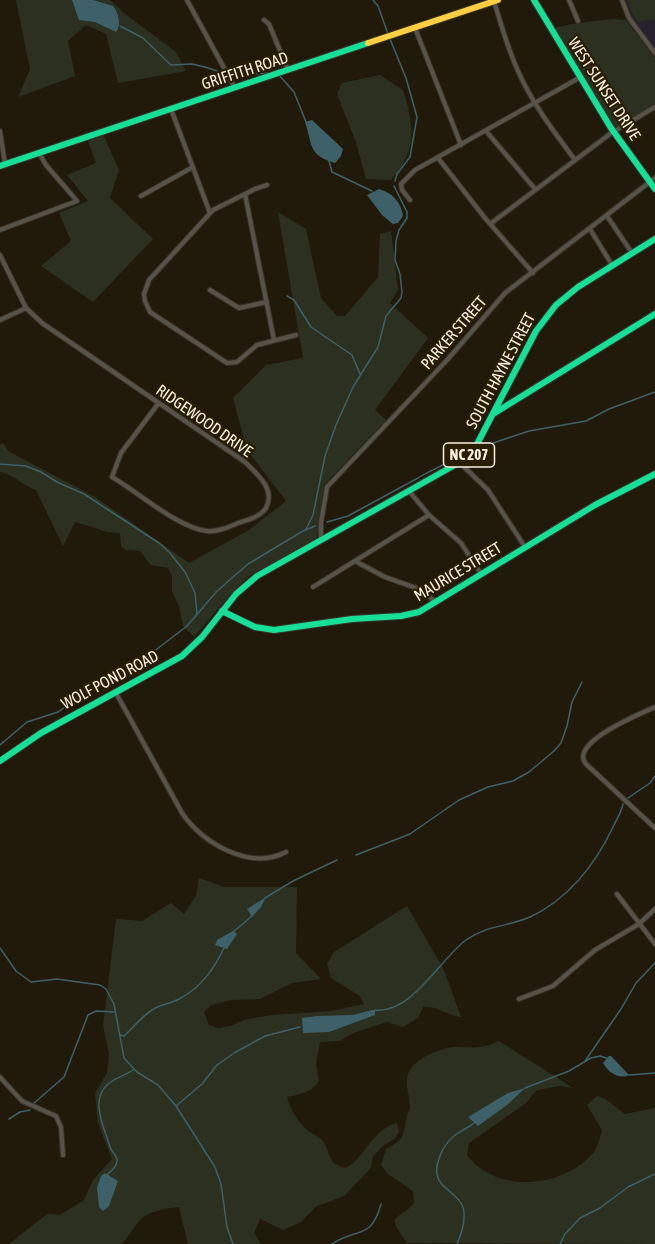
<!DOCTYPE html>
<html>
<head>
<meta charset="utf-8">
<style>
  body { margin:0 }
  canvas { display:block; background:#211a0b }
</style>
</head>
<body>
<canvas width="655" height="1244"></canvas>
<script>
const ctx = document.querySelector('canvas').getContext('2d');
ctx.lineJoin = 'round';
function fillPath(path, color) { ctx.fillStyle = color; ctx.fill(path, 'evenodd'); }
function stroke(path, color, width, dash) { ctx.strokeStyle = color; ctx.lineWidth = width; ctx.lineCap = dash ? 'butt' : 'round'; ctx.setLineDash(dash || []); ctx.stroke(path); }
function label(font, color, halo, rows, align = 'center') {
  ctx.font = font + ' "Asap Condensed",sans-serif'; ctx.lineWidth = 4.5; ctx.setLineDash([]); ctx.textBaseline = 'middle'; ctx.strokeStyle = halo; ctx.fillStyle = color; for (const [text, x, y, turn = 0] of rows) {
    ctx.save(); ctx.translate(x, y); ctx.rotate((+turn || 0) * Math.PI / 180); ctx.textAlign = isNaN(turn) ? turn : align; if (halo) ctx.strokeText(text, 0, 0); ctx.fillText(text, 0, 0); ctx.restore();
  }
}
fillPath(new Path2D(`
  M624 0H655V51L630 16Z`), '#27222e');
fillPath(new Path2D(`
  M16 0H110L125 14 176 52 186 71 118 83 106 34 86 25 68 41 75 76 18 97 30 69Z
  M628 0H655V19L639 22 633 15Z
  M613 19 626 20 655 58V104L616 128 613 127 554 28 577 23Z
  M380 75 403 90C410 113 417 137 405 160 402 167 396 174 391 180L366 179 356 142 337 94 342 83Z
  M103 134 119 170 110 198 153 239 93 302 41 266 71 241 59 213 88 201 67 175 96 163 88 141Z
  M278 212 306 229 321 298 337 316H345L378 277 380 234 391 231 398 290 390 303 428 338 375 410 386 420 324 485 317 539 250 575 228 597 194 637 183 626 179 606 172 591V576L168 568 151 565 140 551 126 550 121 546 120 533 108 532 75 522 63 546 36 490C21 485 14 474 0 472V445L3 443 8 451 95 497 189 563 249 530 286 501 247 450 233 398 266 365 303 358Z
  M199 878 224 887H297L296 953 321 979 292 983 260 999 231 1000 211 1005 204 1012 209 1025 218 1028 231 1026 244 1020 272 1015 332 1011 364 1004 360 996 331 978 327 964 334 952 407 906 444 970 461 1017C447 1016 437 1005 423 1007L418 1018 403 1027 387 1022 353 1033 339 1041 320 1042 316 1064 319 1081C311 1093 300 1094 287 1097 290 1109 298 1122 307 1130 312 1134 319 1136 323 1141 332 1155 326 1163 346 1168 367 1156 371 1130 397 1123L399 1132 395 1138 382 1147 373 1156 371 1168 344 1196 317 1206 301 1222 283 1230 260 1219 254 1233 261 1244H188L179 1207C167 1208 148 1211 139 1221 132 1229 129 1237 121 1244H9L47 1214 60 1215 84 1200 93 1180 112 1159 98 1123 95 1093 107 1073 109 1053 103 1026 116 919 142 921 171 903 184 914 196 896Z
  M499 1041 573 1088 560 1086 537 1090 526 1103 469 1143 467 1155C497 1195 564 1188 594 1152 598 1146 600 1137 602 1130L587 1105 597 1096 605 1099 625 1114 655 1108V1244L407 1243 397 1228 394 1220C401 1213 408 1211 414 1203L413 1191 388 1174 381 1165 386 1149C403 1140 402 1139 406 1121 406 1116 409 1112 410 1108 410 1091 400 1078 415 1064 423 1056 442 1048 454 1047 471 1047 482 1050 499 1041Z`), '#2b3020');
fillPath(new Path2D(`
  M72 0H93L113 6C118 12 122 25 116 32L95 22 79 20Z
  M312 120 343 149 341 156 335 163C308 155 313 146 305 122Z
  M379 189C392 193 401 201 403 216L398 223 393 224 382 215 367 195Z
  M266 897 261 907 252 917 247 909Z
  M233 931 237 934 227 949 215 945 217 940Z
  M372 1010H375V1015L329 1032 303 1033 302 1018 317 1016 353 1015Z
  M609 1056H611L629 1075C619 1080 608 1072 603 1063Z
  M525 1088 507 1105 478 1126 468 1117 508 1093Z
  M105 1173 118 1181 109 1206 103 1211 99 1207 97 1188 101 1176Z`), '#3e6169');
stroke(new Path2D(`
  M373 0 378 6 388 34
  M120 26 143 38 171 65 192 64 205 67 229 75 272 73
  M390 39 406 78 417 117 410 157 397 174 395 181
  M279 75 294 92 306 122
  M329 161 332 172 372 191
  M287 296 294 300 311 327 352 355 360 374
  M478 448 529 431 586 421 609 409 655 392
  M0 464 26 466 41 472 57 482 84 494 159 543 170 553 185 572 195 593 197 614
  M327 522 348 516 418 478C429 470 454 463 459 451L470 449
  M306 529 313 515 325 456 336 425 353 387 378 347 386 316 401 298 402 292 400 274 395 260 396 241 399 230 407 218V212L394 186
  M0 745 27 722 58 712 85 692 144 659 187 626 217 591 248 564 303 531 315 526
  M628 798 650 783 655 776
  M356 855 410 834 459 800 488 787 513 781 529 772 554 751 561 743 567 726 572 702 582 682
  M265 898 293 881 337 860
  M233 932 252 916
  M0 948 16 971 31 982 57 979 100 985 106 989 114 1004 124 1058 137 1072 158 1085 176 1106 215 1167 221 1184 227 1227 233 1244
  M375 1010C412 1014 440 959 466 940 487 925 507 927 530 917 567 900 595 865 612 829 616 820 621 814 623 804
  M120 1035 124 1036C133 1028 141 1017 152 1010 160 1004 170 1004 179 999 202 987 214 969 225 946
  M585 1061 621 1009 636 983 655 963
  M629 1075 655 1073
  M525 1088 569 1071 591 1058 600 1056 609 1059
  M33 1104 64 1077 88 1015 96 1011 114 1012
  M176 1106 202 1084 217 1065 234 1053 265 1036 300 1027
  M9 1119 20 1112 30 1110
  M107 1175C111 1171 118 1166 117 1159 116 1154 111 1151 110 1147 105 1129 89 1100 108 1084 115 1078 126 1075 133 1070
  M332 1244C357 1227 371 1241 381 1204
  M457 1244C462 1233 466 1219 463 1207 459 1196 447 1191 441 1183 430 1169 443 1145 454 1136 460 1131 468 1128 474 1123
  M560 1244 565 1234 580 1218 600 1208 628 1187 655 1174`), '#3e6169', 1.5);
const street = new Path2D(`
  M187 0 235 88
  M569 0 578 21
  M622 0 629 18 655 53
  M494 1C501 25 508 49 518 71 532 103 554 132 575 160
  M264 20 269 24 288 70
  M415 28 461 145
  M171 109 210 213
  M0 131 5 164
  M486 131 535 189
  M438 158 485 218 533 273
  M267 185 255 189 213 210 149 280 144 294 145 301 150 312 227 363 237 362 257 345 296 335
  M245 194 274 340
  M141 196 193 167
  M410 200 402 190 401 184 415 170 579 78
  M607 216 632 253
  M490 224 610 134 655 107
  M590 229 612 265
  M0 230 77 201 46 165 39 153
  M0 255 26 308 42 323 245 462C257 474 276 489 266 508 260 517 248 520 238 523 229 527 218 532 207 531 178 528 138 492 112 477L121 453 158 404
  M210 290 239 308 267 302
  M0 320 26 308
  M460 463 488 490 525 547
  M409 491 429 515 461 543 481 574
  M321 539V523L327 487 448 359 505 293 655 178
  M355 561 385 577 419 589 436 602
  M313 587 429 515
  M116 693 182 813C202 843 250 871 286 852
  M655 707C640 714 568 743 586 764L655 828
  M617 894 655 944
  M519 999 553 986 595 950 639 924 655 909
  M0 1077 22 1101 56 1116 61 1127 63 1155`);
const fast = new Path2D(`
  M534 0 611 128 655 189
  M0 166 368 43
  M493 414 655 314
  M222 611 255 627 274 630 352 619 401 616 419 612 595 505 655 474
  M0 761 41 733 182 656 202 637 236 594 257 576 462 461 475 448 536 331 556 305 578 287 655 239`);
const slow = new Path2D(`
  M368 43 498 0`);
stroke(street, '#39342b', 6);
stroke(fast, '#39342b', 8);
stroke(slow, '#39342b', 8);
stroke(street, '#585348', 4);
stroke(fast, '#16e098', 6);
stroke(slow, '#ffcf43', 6);
for (const [x, y, w] of [
  [469,455,51]
]) { const box = new Path2D(); box.roundRect(x - w / 2, y - 12, w, 24, 4.5); ctx.fillStyle = '#291d03'; ctx.fill(box); stroke(box, '#f9f1e1', 1.5); }
label('bold 15px', '#f9f1e1', null, [
  ["NC 207",469,455]
]);
label('16px', '#f9f1e1', '#291d03', [
  ["GRIFFITH ROAD",245,71,-18],
  ["WEST SUNSET DRIVE",604,89,57],
  ["PARKER STREET",454,333,-49],
  ["SOUTH HAYNE STREET",501,371,-62],
  ["RIDGEWOOD DRIVE",204,421,35],
  ["MAURICE STREET",458,572,-31],
  ["WOLF POND ROAD",110,680,-28]
]);
</script>
</body>
</html>
